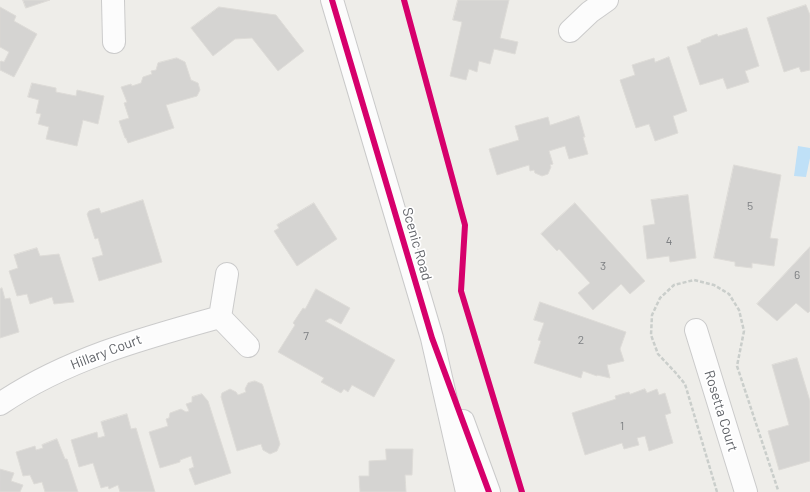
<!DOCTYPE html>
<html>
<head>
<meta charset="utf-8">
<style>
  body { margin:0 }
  canvas { display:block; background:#eeede9 }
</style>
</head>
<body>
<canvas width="810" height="492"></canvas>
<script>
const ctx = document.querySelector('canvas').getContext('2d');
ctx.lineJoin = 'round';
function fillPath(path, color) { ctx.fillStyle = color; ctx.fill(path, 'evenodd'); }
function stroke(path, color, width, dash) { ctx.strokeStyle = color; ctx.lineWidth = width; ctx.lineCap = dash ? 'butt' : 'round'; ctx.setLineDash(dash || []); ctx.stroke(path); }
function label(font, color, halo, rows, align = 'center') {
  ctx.font = font + ' Barlow,sans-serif'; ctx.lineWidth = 3.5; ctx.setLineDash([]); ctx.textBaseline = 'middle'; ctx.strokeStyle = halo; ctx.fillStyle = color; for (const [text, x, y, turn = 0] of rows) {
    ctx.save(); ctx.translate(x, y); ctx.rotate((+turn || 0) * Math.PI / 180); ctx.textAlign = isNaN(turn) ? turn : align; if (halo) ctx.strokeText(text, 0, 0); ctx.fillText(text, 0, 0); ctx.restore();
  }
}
fillPath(new Path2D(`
  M798 146 810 148V158L806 177 794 176Z`), '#bfe0f7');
const building = new Path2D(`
  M23 0H50L26 8Z
  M458 0H509L500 38 518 42 515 54 494 49 490 64 479 61 477 72 469 69 466 80 450 76 462 22 453 20Z
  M806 5 810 15V70L801 72 799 67 784 72 767 18Z
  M0 7 16 16 14 21 37 34 14 77 0 70V62L1 61 4 62 9 52 0 47Z
  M219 7 276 15 304 51 278 71 252 38 235 39 213 56 191 28Z
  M747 28 759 66 745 71 749 82 727 89 723 78 700 85 687 47 701 42V40L717 34 718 36Z
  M669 57 687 111 673 116 678 133 655 141 649 124 636 128 620 80 635 75 632 65 654 58 655 62Z
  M177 58 185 62 191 80 198 83 200 90 197 96 166 105 174 128 128 143 126 138H125L119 121 129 118 124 103 127 102 121 87 131 84 132 86 141 83 143 77 152 74 151 71 156 70 158 63Z
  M32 83 56 88V92L76 96 77 90 104 96 98 124 83 120 77 146 46 139 49 127 38 124 41 114 36 113 39 100 28 97Z
  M579 116 585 137H583L588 154 569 159 565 146 549 151 553 164 550 165 551 167 548 174 542 176 535 173 534 170 530 171 529 165 497 175 489 149 519 140 515 126 548 117 550 125Z
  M734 165 781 175 770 238 778 239 774 266 752 263V268L735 266V262L714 258Z
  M688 195 696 258 670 262 669 256 647 259 643 226 655 224 651 200Z
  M143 200 162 262 99 281 92 258 103 255 98 238 95 239 87 214 89 211 99 208 101 213Z
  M314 203 337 239 297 266 274 231 279 228 277 225Z
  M575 203 645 281 630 294 621 284 593 310 578 293 590 283 559 249 557 251 541 234Z
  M810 247V311L808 313 796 303 777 321 757 304Z
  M37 248 40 256 59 254 74 302 54 304 52 297 30 304 27 294 17 296 9 271 18 268 14 255Z
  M2 288 5 299 10 298 19 332 0 338V289Z
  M316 289 350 308 341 324 330 318 325 321 395 360 374 397 352 385 348 392 344 389 341 393 321 382 324 378 278 352 295 325 293 323 303 308 305 309Z
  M540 302 626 332 620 349 624 361 607 365 610 378 597 375V376L583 371 581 378 534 363 541 341 538 340 544 323 534 320Z
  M797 358 810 401V461L779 470 768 431 789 425 772 365Z
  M255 381 262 384 263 386 280 444 277 451 270 454 263 450 261 444 237 451 221 397 222 393 230 389 236 392 238 395 246 392 245 389 248 383Z
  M645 389 647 393 657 389 659 395 665 393 671 413 665 415 673 443 649 451 645 436 637 438 639 445 624 449 622 443 585 455 572 413 616 399 615 396 629 392 630 394Z
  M202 394 208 401 231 473 195 485 189 469 194 467 191 456 180 460V462L160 468 149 432 168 426 166 419 169 418 170 413 181 409 186 412 189 411 186 404 192 402V397Z
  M127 414 131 429 136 428 155 492H120L118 485 109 489 108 486 101 488 93 463 79 467 71 440 97 432 98 438 105 436 101 422Z
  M57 439 65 459H67L78 492H45L42 482 34 484 30 475 23 476 16 452 35 446 36 450 43 448 42 445Z
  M386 449H413L412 475H405L406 492H360L359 476H369V461L386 460Z
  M0 469 14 473 11 481 23 485 20 492H0Z`);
fillPath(building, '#d5d4d2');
stroke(building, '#dedcd8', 1);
const minor = new Path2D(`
  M113 0 114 42
  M570 31 590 12 607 0
  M220 317 227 274
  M220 317 248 346
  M696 330 746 492
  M0 404C66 359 144 338 220 317`);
const secondary = new Path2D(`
  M332 0 432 338 467 492
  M463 421 489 492`);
stroke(minor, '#cbcbcb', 24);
stroke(secondary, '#cacaca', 24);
stroke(new Path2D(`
  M717 492 685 384 675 372 658 354 651 335 652 315 660 298 674 285 694 280 714 285 729 294 739 310 744 331 737 366 778 490`), '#cacecb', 2.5, [4, 2]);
stroke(minor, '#fcfcfc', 22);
stroke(secondary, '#fcfcfc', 22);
stroke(new Path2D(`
  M332 0 432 338 489 492
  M404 0 465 225 461 291 522 492`), '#d6006c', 6);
label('12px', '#7e8083', null, [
  ["5",750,206],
  ["4",669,241],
  ["3",603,266],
  ["6",797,275],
  ["7",306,336],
  ["2",581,340],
  ["1",622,426]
]);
label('14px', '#5f6267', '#fff', [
  ["Scenic Road",417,244,74],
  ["Hillary Court",106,352,-21],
  ["Rosetta Court",721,411,73]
]);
</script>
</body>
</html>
